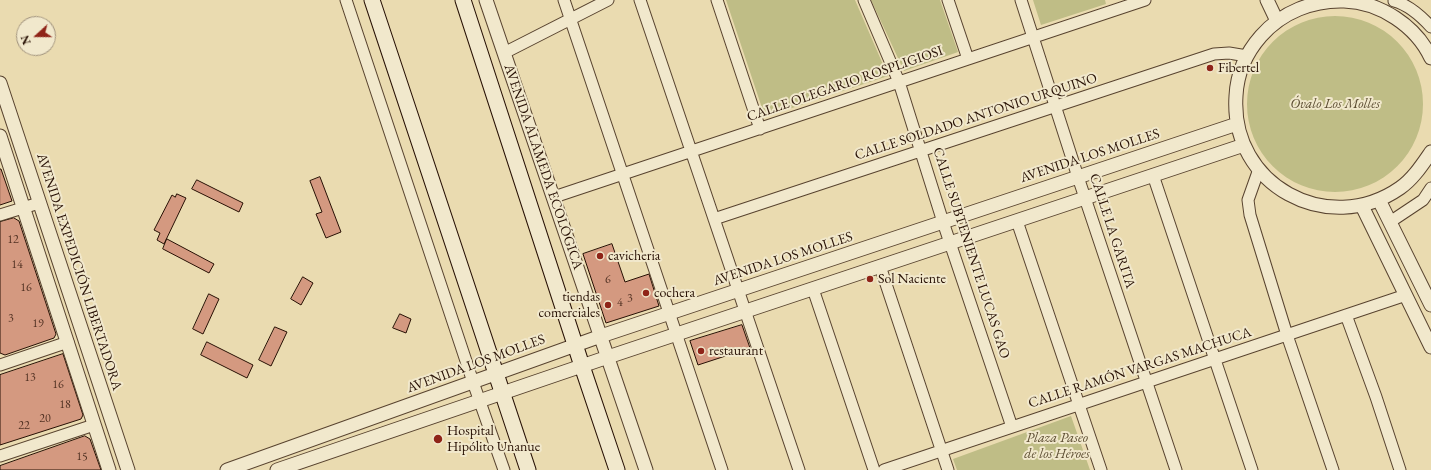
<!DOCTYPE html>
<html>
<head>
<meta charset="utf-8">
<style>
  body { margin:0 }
  #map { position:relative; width:1431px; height:470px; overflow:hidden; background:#eadbb0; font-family:"EB Garamond",serif }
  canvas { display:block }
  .north { position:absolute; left:16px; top:16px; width:40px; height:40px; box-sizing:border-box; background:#f1e8cc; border:1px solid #a0927c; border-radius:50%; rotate:249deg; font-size:11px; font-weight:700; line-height:16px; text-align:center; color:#271004 }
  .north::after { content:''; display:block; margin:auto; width:14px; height:18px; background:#8f2418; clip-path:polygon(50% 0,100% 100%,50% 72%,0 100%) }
</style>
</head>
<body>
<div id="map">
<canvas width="1431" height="470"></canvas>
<div class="north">N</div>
</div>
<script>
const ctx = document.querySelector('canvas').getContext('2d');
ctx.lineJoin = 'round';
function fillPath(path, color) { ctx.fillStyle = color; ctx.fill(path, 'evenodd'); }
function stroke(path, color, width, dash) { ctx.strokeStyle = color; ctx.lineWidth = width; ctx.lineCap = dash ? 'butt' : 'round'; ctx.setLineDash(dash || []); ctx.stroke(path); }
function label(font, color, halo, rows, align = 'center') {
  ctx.font = font + ' "EB Garamond",serif'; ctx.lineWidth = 4; ctx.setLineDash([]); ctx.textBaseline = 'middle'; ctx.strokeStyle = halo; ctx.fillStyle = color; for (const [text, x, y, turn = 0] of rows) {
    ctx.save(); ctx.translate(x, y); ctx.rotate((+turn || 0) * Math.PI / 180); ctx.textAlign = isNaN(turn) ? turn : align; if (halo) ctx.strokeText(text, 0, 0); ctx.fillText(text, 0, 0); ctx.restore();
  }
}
fillPath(new Path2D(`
  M726 0H855L888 76 765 117Z
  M871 0H940L958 52 904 71Z
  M1033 0H1105L1106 4 1041 25Z
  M1247 104a88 88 0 1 1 176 0a88 88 0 1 1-176 0Z
  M1071 416 1090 470H957L953 459Z`), '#bfbd86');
const building = new Path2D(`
  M0 169H1L12 201 0 205Z
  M320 177 341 232 326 238 316 214 322 212 310 181Z
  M197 180 243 203 239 212 192 189Z
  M177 194 186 198 164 244 157 240 160 233 154 230 172 195 175 197Z
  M14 218 19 221 56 334 54 338 5 355 0 353V222Z
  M167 239 214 264 209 273 163 249Z
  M612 244 625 282 649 274 659 306 606 323 583 254Z
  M303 277 313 283 301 305 291 299Z
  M209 294 219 299 203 334 193 329Z
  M400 314 411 319 406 333 393 328Z
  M742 325 750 348 698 365 690 341Z
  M275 327 287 332 271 366 259 360Z
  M207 342 253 365 247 378 201 355Z
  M63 354 83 415 81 419 0 445V375Z
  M85 436 90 439 101 470H0V466Z`);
fillPath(building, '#d49980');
stroke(building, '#271004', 1);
const minor = new Path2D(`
  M346 0 473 382 504 470
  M564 0 722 470
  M640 0 799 470
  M717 0 760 129
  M864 0 899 82 943 222 1012 427
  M948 0 968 59
  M1021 0 1078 177 1176 470
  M1394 1C1409 5 1421 16 1431 27
  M504 53 608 0
  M1259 169 1248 200 1250 215 1287 335 1333 470
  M1153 175 1252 470
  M554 197 1145 0
  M0 215 39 203
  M714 219 1214 54 1229 53 1247 56
  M1017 221 1101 470
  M1390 222 1423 200 1431 188
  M880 266 948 470
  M813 289 874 470
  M1346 315 1376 397 1400 470
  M0 365 68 342
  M0 456 94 425
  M884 470 1406 295`);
const tertiary = new Path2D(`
  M486 0 646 470
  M1267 0 1277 21
  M1431 58C1416 26 1380 2 1344 1 1313 0 1282 12 1261 36 1246 53 1237 74 1236 96 1230 185 1328 238 1400 188 1413 179 1422 165 1431 152
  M0 83 128 470
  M0 136 109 470
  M1379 200 1431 305
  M1362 206 1431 347
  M227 470 601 336 1237 124
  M277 470 608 357 1244 145`);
const secondary = new Path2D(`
  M372 0 528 470
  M463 0 582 366 617 470`);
stroke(minor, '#58432f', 13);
stroke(tertiary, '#58432f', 15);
stroke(secondary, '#271004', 17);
stroke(minor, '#f1e8cc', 11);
stroke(tertiary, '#f1e8cc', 13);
stroke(secondary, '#f1e8cc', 15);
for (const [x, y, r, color] of [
  [1210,68,4,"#8f2418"],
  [600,256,4,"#8f2418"],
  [870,279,4,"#8f2418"],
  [646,293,4,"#8f2418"],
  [608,305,4,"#8f2418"],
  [701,351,4,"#8f2418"],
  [438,439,5,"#8f2418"]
]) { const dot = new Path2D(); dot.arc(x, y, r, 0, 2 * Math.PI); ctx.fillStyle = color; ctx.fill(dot); stroke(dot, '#f1e8cc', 1.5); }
label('12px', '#523223', null, [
  ["12",13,240],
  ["14",17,265],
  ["6",608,280],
  ["16",26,288],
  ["3",630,299],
  ["4",620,303],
  ["3",11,319],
  ["19",38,324],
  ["13",30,378],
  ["16",58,385],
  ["18",65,405],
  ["20",45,419],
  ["22",24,426],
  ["15",82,457]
]);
label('14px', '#271004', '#f1e8cc', [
  ["Fibertel",1218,68],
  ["cavicheria",608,256],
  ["Sol Naciente",878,279],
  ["cochera",654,293],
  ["tiendas",600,297,"right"],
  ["comerciales",600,313,"right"],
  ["restaurant",709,351],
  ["Hospital",447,431],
  ["Hipólito Unanue",447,447]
], 'left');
label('14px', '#271004', '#f1e8cc', [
  ["CALLE OLEGARIO ROSPLIGIOSI",845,84,-19],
  ["CALLE SOLDADO ANTONIO URQUINO",976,117,-18],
  ["AVENIDA LOS MOLLES",1090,156,-18],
  ["AVENIDA ALAMEDA ECOLÓGICA",543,167,71],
  ["CALLE LA GARITA",1112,231,72],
  ["CALLE SUBTENIENTE LUCAS GAO",971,253,72],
  ["AVENIDA LOS MOLLES",783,259,-18],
  ["AVENIDA EXPEDICIÓN LIBERTADORA",79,272,72],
  ["AVENIDA LOS MOLLES",476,364,-20],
  ["CALLE RAMÓN VARGAS MACHUCA",1140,368,-18]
]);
label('italic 14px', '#5c4d32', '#f1e8cc', [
  ["Óvalo Los Molles",1335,104],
  ["Plaza Paseo",1057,438],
  ["de los Héroes",1057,454]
]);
</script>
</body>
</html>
